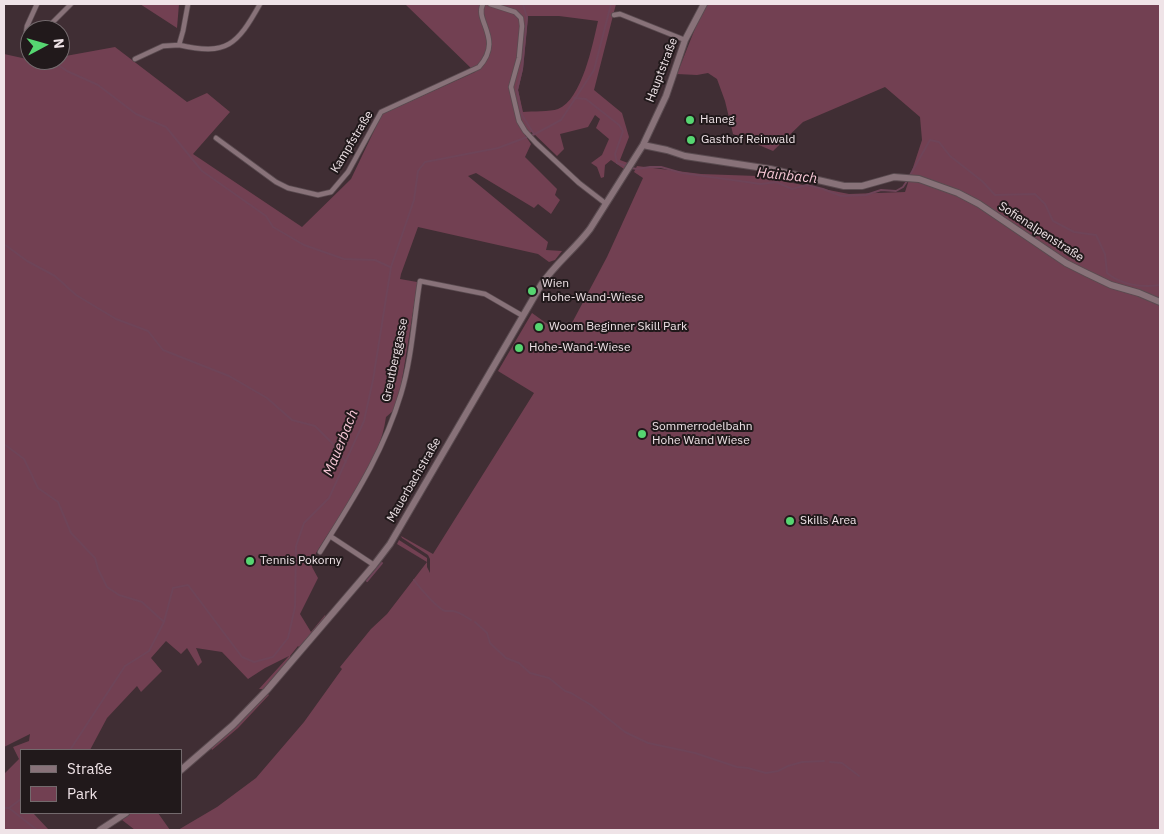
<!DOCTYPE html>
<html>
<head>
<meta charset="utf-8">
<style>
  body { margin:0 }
  #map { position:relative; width:1164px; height:834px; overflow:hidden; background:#402e34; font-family:"IBM Plex Sans",sans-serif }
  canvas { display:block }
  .frame { position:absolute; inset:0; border:5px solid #efe3e7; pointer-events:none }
  .legend { position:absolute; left:20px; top:749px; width:162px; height:65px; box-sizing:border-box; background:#21191b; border:1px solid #736a6d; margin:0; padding:6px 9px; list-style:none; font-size:15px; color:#efe3e7 }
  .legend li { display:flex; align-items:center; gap:10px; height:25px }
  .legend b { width:25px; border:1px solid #736a6d }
  .north { position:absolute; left:20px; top:20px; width:50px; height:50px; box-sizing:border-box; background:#21191b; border:1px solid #736a6d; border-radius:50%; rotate:84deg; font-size:14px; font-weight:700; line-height:20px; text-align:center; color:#efe3e7 }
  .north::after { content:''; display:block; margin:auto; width:18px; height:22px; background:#56d671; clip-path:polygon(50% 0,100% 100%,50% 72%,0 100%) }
</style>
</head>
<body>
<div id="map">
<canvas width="1164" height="834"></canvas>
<div class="frame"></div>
<ul class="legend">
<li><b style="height:6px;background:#887279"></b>Straße</li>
<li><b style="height:14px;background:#724052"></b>Park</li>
</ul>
<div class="north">N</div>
</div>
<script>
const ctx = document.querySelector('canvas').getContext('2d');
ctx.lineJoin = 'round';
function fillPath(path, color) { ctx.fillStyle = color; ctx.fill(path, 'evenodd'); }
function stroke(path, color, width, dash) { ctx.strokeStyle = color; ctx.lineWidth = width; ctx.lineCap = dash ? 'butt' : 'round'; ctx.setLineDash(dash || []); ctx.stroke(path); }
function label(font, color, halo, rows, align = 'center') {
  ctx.font = font + ' "IBM Plex Sans",sans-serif'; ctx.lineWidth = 4; ctx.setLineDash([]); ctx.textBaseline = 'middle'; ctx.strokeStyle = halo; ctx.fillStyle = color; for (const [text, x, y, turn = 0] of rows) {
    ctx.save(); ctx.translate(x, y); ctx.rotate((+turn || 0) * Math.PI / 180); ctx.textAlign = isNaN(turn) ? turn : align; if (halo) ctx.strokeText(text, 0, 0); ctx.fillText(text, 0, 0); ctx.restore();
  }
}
fillPath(new Path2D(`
  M140 4H179L177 28Z
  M405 4H616L594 90 622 113 629 137 620 160 628 163 624 169 611 160 605 165 604 177 601 178 597 167 591 163 602 155 609 139 596 128 600 119 595 115 588 127 560 134 564 149 557 156 532 132 525 135 531 144 525 157 557 189 555 195 560 200 551 214 538 204 534 208 476 173 468 176 548 242 546 250 562 251 555 260 549 262 538 254 418 227 401 274 400 279 417 282V287L400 392 393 411 386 417C380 464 341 513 316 553L312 567 318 578 300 614 311 632 325 615 326 617 299 647 298 646 290 656 291 658 264 689H259L289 656 265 668 248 679 222 652 196 648 202 662 198 666 187 648 181 654 166 641 151 658 162 671 141 692 137 686 107 718 90 750H21V813H33L49 830H4V774L19 759 13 747 29 741 30 734 4 747V54L36 61 60 60V57L115 47 187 102 207 93 230 112 193 154 302 227 351 179 382 114 475 72ZM528 16H559L598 21C593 43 582 100 558 109 550 112 532 111 523 112L518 90 523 69Z
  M708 4H1160V830H178L217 807 256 778 304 722 342 669 340 667 371 629 387 614 427 562 397 544 399 540 427 558V567L430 573V559L428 555 402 538 401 536 433 554 534 393 498 371 532 313 546 323 561 331 569 327 573 321 607 257 643 178 634 172 637 166 701 174 757 176 849 194 905 192 922 140 920 117 885 87 803 122 773 151 733 134 725 101 717 79 708 73 697 75 677 74 700 16Z
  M268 694 269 695 238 728 212 750 211 748Z
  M131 813H158L170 830H135L122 820Z`), '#724052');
stroke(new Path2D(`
  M523 4 527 18 522 69 517 90 522 115 534 134
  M51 60 67 71 98 85 136 114 166 127 202 171 266 216 273 227 304 245 344 259 375 260 390 267
  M574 98 586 99 619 125 623 131 615 154 617 163 627 166
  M631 168 637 169 650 167H661L682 173 761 184 776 182 792 189 807 185 823 189 841 196 866 195 881 190 896 191 903 187 907 181
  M909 177 930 140 939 142 950 156 982 181 995 195 1035 194 1045 204 1053 221 1074 232 1096 235 1105 254 1107 273C1121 285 1143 288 1160 285
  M4 244 27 261 55 276 76 295 116 319 148 331 163 350 229 376 267 398 292 420 315 426 332 443 346 462
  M4 444 24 459 38 488 58 502 71 533 95 558 98 569 107 587 119 595 142 602 164 622
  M414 580C419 587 438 609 445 611 448 611 451 611 453 611 460 612 466 617 471 620
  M367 581 382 563
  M475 622 487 633 490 643 506 658 519 663 530 673 549 678 565 691 571 693 591 705 625 732 648 743 695 753 737 767 748 768 766 773 778 771 788 766 802 762 824 761
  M1159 706 1160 703
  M70 750 125 666 149 651 164 622 173 588 188 585 242 657 254 662 273 657 288 638 295 607 296 546 304 523 329 498 364 421 373 380 391 267 414 200 418 171 425 162 498 148 535 134 561 120 594 70 611 4
  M830 762 842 763 859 776
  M4 808H9L21 799
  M9 808 37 830`), '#6e4458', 2);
const street = new Path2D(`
  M188 4 183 31 179 45C227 56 237 45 260 4
  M490 4 515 12 521 18 522 26 519 58 511 87 519 121 525 131 536 143 579 183 605 203
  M614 15 620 14 685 40
  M45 30 71 4
  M30 38 26 33 27 26 37 4
  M135 59 163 46 179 45
  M216 138 276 182 288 188 318 195 331 192 348 172 381 112 479 67C504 39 474 21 483 4
  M320 552 330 536
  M374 565 330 536C359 490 385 447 401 394 412 358 414 318 420 281L485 294 523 316`);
const secondary = new Path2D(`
  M643 145 667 150 685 156 770 169 844 186H862L894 177 919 179 958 193 979 204 1066 263 1086 273 1111 285 1139 293 1160 302
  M181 770 233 725 267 690 374 565 390 544 541 285C555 264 575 249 590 229L643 145 666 96 685 40 704 4
  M100 830 126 813`);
stroke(street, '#5a4b50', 6);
stroke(secondary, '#5a4b50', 8);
stroke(street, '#887279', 4.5);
stroke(secondary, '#887279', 6);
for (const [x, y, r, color] of [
  [690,120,5,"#56d671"],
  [691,140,5,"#56d671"],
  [532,291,5,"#56d671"],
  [539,327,5,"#56d671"],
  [519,348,5,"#56d671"],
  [642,434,5,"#56d671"],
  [790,521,5,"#56d671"],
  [250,561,5,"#56d671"]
]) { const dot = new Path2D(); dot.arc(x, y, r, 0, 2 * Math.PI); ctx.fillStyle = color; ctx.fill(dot); stroke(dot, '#21191b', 2); }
label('12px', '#efe3e7', '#21191b', [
  ["Hauptstraße",662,70,-69],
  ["Kampfstraße",352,142,-59],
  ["Sofienalpenstraße",1041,232,33],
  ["Greutberggasse",395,360,-78],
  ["Mauerbachstraße",414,480,-60]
]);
label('12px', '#efe3e7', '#21191b', [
  ["Haneg",700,120],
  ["Gasthof Reinwald",701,140],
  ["Wien",542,284],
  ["Hohe-Wand-Wiese",542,298],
  ["Woom Beginner Skill Park",549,327],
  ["Hohe-Wand-Wiese",529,348],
  ["Sommerrodelbahn",652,427],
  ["Hohe Wand Wiese",652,441],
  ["Skills Area",800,521],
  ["Tennis Pokorny",260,561]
], 'left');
label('italic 14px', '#f8c8d7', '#21191b', [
  ["Hainbach",787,176,6],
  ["Mauerbach",341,443,-68]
]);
</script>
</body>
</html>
